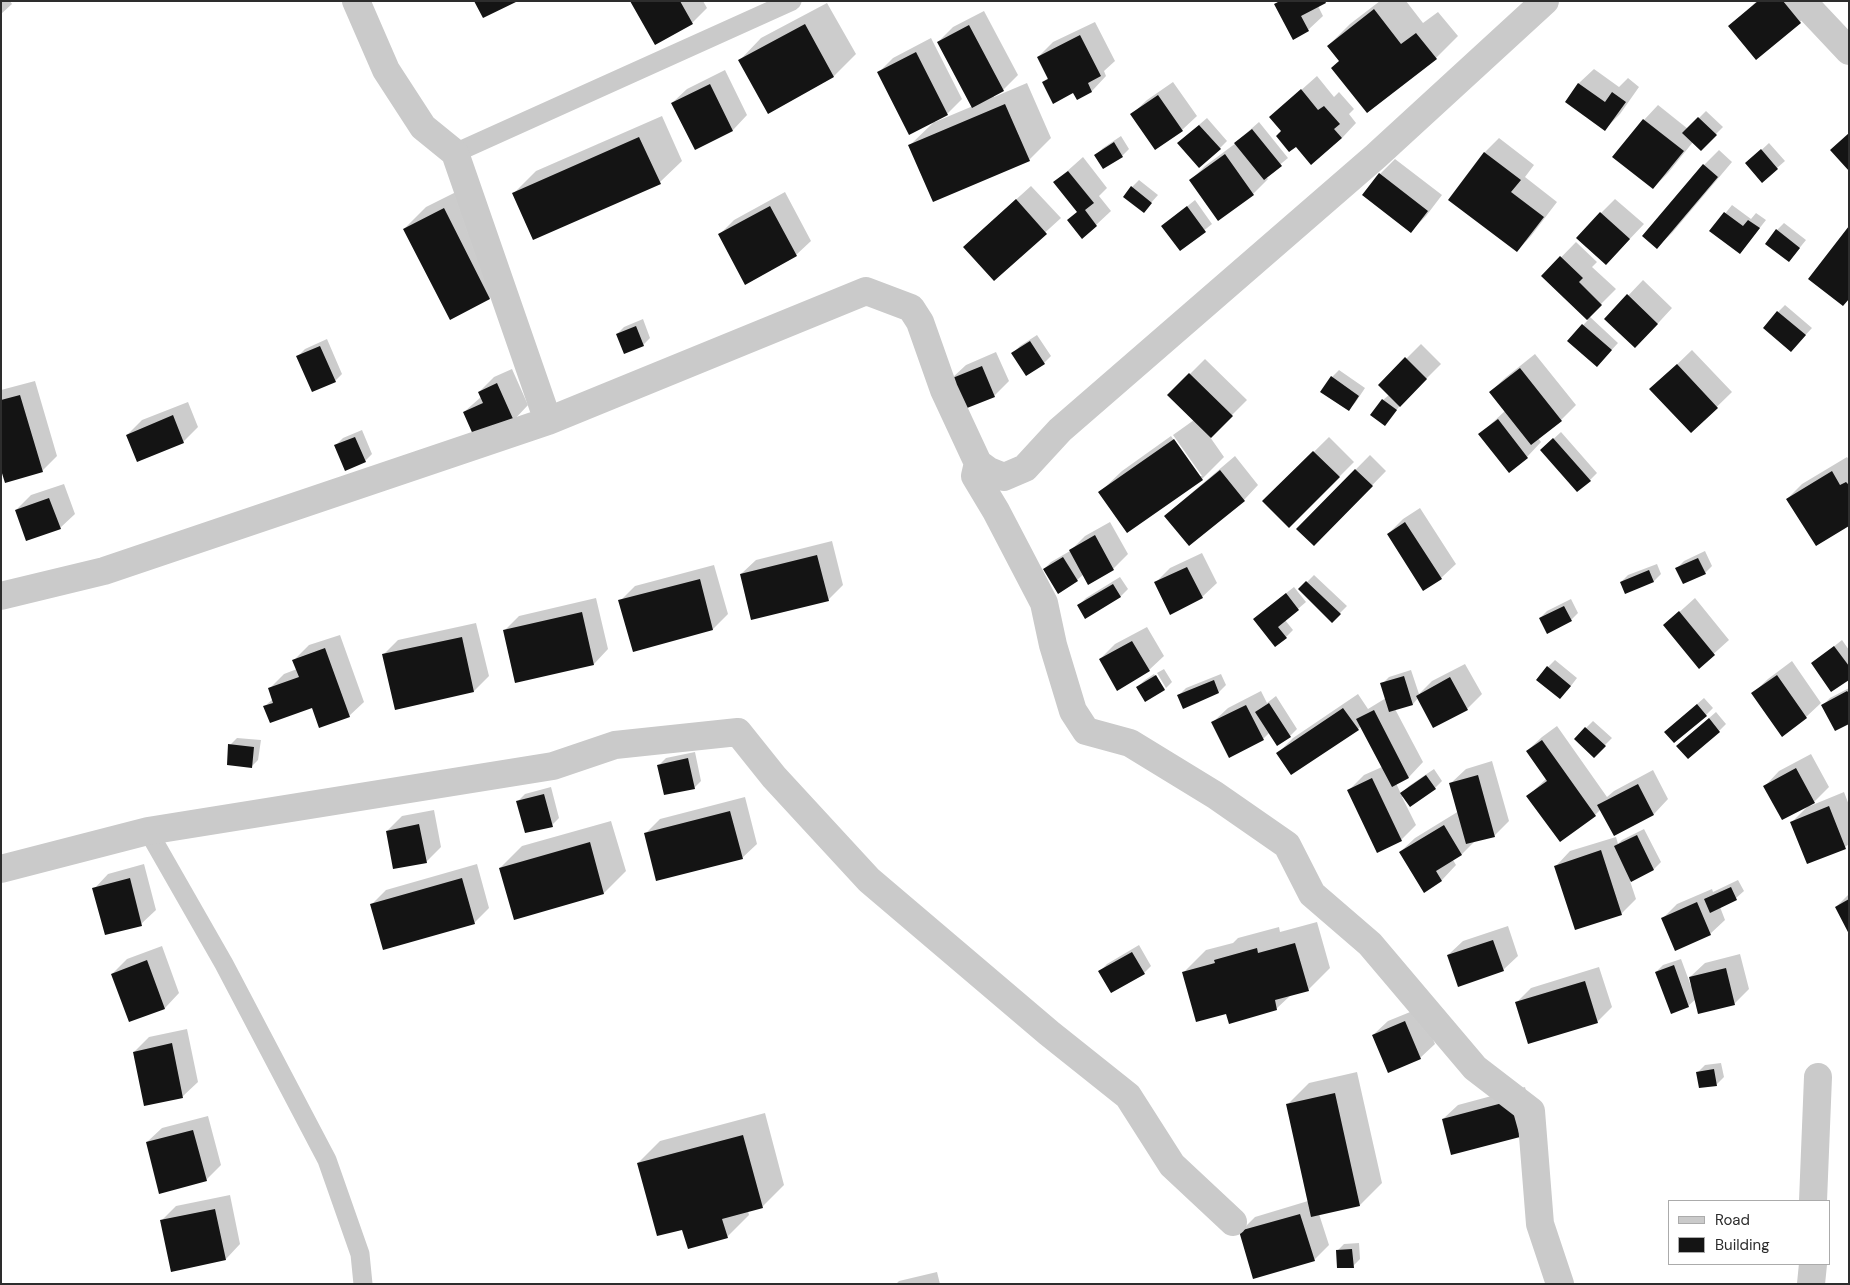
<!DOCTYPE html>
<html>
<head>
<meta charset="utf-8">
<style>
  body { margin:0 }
  #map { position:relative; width:1850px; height:1285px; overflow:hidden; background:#fff; font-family:"DM Sans",sans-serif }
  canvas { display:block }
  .frame { position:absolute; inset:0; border:2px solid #2d2d2d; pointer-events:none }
  .legend { position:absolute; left:1668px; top:1200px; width:162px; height:65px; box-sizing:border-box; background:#fff; border:1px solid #ababab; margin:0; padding:6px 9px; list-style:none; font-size:15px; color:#2d2d2d }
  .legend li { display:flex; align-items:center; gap:10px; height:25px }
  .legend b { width:25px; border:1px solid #ababab }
</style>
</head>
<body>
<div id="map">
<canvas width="1850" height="1285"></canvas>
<div class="frame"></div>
<ul class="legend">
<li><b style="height:6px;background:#cacaca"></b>Road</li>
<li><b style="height:14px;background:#141414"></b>Building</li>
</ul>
</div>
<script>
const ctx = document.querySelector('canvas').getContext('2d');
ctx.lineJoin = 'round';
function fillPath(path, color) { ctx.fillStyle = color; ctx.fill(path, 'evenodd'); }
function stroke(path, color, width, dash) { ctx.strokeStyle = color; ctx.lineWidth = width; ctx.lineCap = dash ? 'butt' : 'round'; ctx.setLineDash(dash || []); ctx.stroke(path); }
fillPath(new Path2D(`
  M1 1H10L12 4 1 14Z
  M632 1H703L707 8 692 23Z
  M1279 1H1326L1318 6 1323 16 1308 30 1276 4Z
  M1380 1H1406L1423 23 1438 12 1458 36 1436 58 1368 112 1340 61 1328 46 1350 24Z
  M1757 1H1810L1815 7 1800 22 1756 58 1730 26Z
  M827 3 856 54 834 76 768 112 740 60 761 38Z
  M984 11 1018 75 1003 90 994 95V97L1027 83 1051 138 1029 160 910 145 935 121V122L973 106 938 42 953 27Z
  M1095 22 1115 61 1104 71 1106 76 1092 91 1078 98 1074 91 1043 82 1049 77 1038 57 1053 42Z
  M931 38 962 99 947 114 909 133 878 73 893 58Z
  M1594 69 1619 87 1628 78 1639 87 1620 114 1605 129 1566 102 1579 83Z
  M725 70 747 115 733 130 696 149 672 103 687 89Z
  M1317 76 1334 97 1339 92 1354 109 1349 114 1356 123 1342 138 1283 130 1271 117Z
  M1173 82 1197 116 1182 130 1155 149 1132 114 1147 100Z
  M1658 105 1688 129 1706 111 1723 127 1701 149 1693 142 1668 173 1653 188 1644 120Z
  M662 116 682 161 660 182 514 193 536 171Z
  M1207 118 1227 141 1220 148 1186 136Z
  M1259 122 1288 158 1266 176 1268 179 1253 194 1218 219 1191 180 1205 166 1236 143 1243 136Z
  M1121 136 1129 149 1122 156 1096 155 1103 148Z
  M1499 138 1534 165 1525 177 1557 202 1531 236 1517 251 1484 153Z
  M1769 143 1785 161 1762 181 1754 157Z
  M1719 150 1732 162 1672 233 1657 247 1643 236 1704 165Z
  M1083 157 1107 188 1099 196 1111 211 1096 225 1069 220 1078 211 1055 182Z
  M1395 159 1442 195 1426 216 1411 231 1380 174Z
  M1139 180 1158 195 1150 204 1132 187Z
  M1031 186 1061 218 994 279 979 233Z
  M466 187 512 276 490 298 450 318 404 229 426 207Z
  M785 192 811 241 796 255 719 235 734 220Z
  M1615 199 1644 224 1606 264 1601 213Z
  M1195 200 1212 224 1181 249 1163 226Z
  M1732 205 1751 219 1756 213 1766 220 1740 253 1711 231Z
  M1784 223 1806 240 1789 261 1777 230Z
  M1576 242 1597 262 1592 267 1616 289 1589 316 1618 343 1597 366 1569 340 1588 320 1543 276Z
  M1643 280 1672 308 1650 332 1606 319Z
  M1785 305 1812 328 1798 343 1778 312Z
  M643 319 650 338 643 345 617 334 624 327Z
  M1037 335 1051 356 1044 363 1013 353 1020 346Z
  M327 339 342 374 335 381 298 356 305 349Z
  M1421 344 1441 364 1402 403 1391 417 1383 400 1389 395 1380 385Z
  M1692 350 1732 392 1691 432 1666 375Z
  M996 352 1009 381 994 396 951 379 966 365Z
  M1535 354 1576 405 1561 420 1538 438 1541 442 1527 457 1480 434 1505 411 1490 392 1505 378Z
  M1205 359 1247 400 1210 437 1224 457 1202 479 1127 531 1100 492 1122 471 1171 436 1199 476H1202L1173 435 1194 420 1169 395Z
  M512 369 528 405 514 420 464 412 481 397 479 392 494 377Z
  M1339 370 1365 388 1355 403 1348 410 1332 377Z
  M35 381 57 456 42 471 1 465V390Z
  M188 402 198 427 183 442 127 435 142 420Z
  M362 430 372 454 365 461 335 446 343 438Z
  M1561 432 1597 473 1590 480 1549 443Z
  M1329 437 1354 462 1289 527 1264 501Z
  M1370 455 1386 471 1314 545 1297 529Z
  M1235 456 1258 485 1244 500 1166 516 1181 502Z
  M1847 457 1849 460V524L1787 499 1802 484Z
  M64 484 75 514 60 528 16 510 31 495Z
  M1420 508 1456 564 1441 578 1388 534 1403 519Z
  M1110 522 1128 554 1113 569 1084 574 1077 580 1044 569 1051 562 1070 551 1085 536Z
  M832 541 843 585 828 600 741 574 756 560Z
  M1705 551 1712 566 1705 573 1677 568 1684 561Z
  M1202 553 1217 583 1202 597 1155 583 1170 568Z
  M1657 564 1661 574 1654 581 1625 592 1621 582 1628 575Z
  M714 565 728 614 713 629 634 650 620 601 635 586Z
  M1314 575 1347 606 1332 621 1300 589Z
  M1120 577 1128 589 1121 596 1085 617 1079 605 1086 598Z
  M1294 587 1306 602 1285 620 1293 630 1286 637 1262 612Z
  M596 598 608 649 594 664 515 682 504 631 519 616Z
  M1695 598 1729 640 1699 667 1665 625Z
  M1571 599 1578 613 1571 620 1540 618 1547 611Z
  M476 623 489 676 474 691 395 708 383 655 398 640Z
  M1147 627 1164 656 1149 670 1100 659 1115 644Z
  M340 635 364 702 349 716 313 706H265L273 699 269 689 284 674 297 669 294 660 309 645Z
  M1842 640 1849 650V678L1812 664Z
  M1555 660 1577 678 1567 691 1548 667Z
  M1792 661 1821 703 1806 717 1782 735 1753 693 1768 679Z
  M1465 664 1482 694 1467 709 1418 698 1413 704 1395 709 1423 762 1409 777 1396 783 1401 794 1409 786 1434 769 1442 781 1435 788 1402 797 1416 825 1401 840 1349 790 1364 775 1382 767 1361 726 1358 729 1278 753 1293 738 1358 694 1368 709 1386 698 1382 684 1389 677 1411 670 1419 694 1432 681Z
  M1164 669 1172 682 1166 688 1157 673Z
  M1154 674 1165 689 1146 701 1137 687 1145 680Z
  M1221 674 1226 685 1219 692 1184 707 1179 695 1186 688Z
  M1849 688V722L1823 705 1830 698Z
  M1261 691 1267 703 1276 696 1297 729 1290 736 1270 732 1263 739 1213 722 1228 708Z
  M1704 698 1713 708 1706 715 1673 725Z
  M1716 712 1726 724 1719 731 1685 739Z
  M1593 721 1612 738 1594 756 1575 739Z
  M1557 726 1607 797 1614 791 1653 770 1668 799 1654 814 1614 834 1601 809 1595 815 1528 796 1547 778 1527 751 1542 737Z
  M237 738 261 740 258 760 251 767 230 745Z
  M695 752 701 781 694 788 659 765 666 758Z
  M1811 754 1829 787 1810 806 1844 792 1849 805V844L1845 847 1792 822 1808 806 1765 786 1779 771Z
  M1492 761 1509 821 1494 836 1475 841 1462 854 1453 860 1456 865 1442 880 1424 891 1400 852 1415 838 1459 811 1451 783 1466 769Z
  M551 787 559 818 552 825 518 801 525 794Z
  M745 797 757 844 742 858 646 833 660 819Z
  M434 810 441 847 426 862 387 831 402 816Z
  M611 821 626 871 604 893 515 918 500 868 522 846Z
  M1644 829 1661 862 1654 869 1630 881 1636 899 1621 914 1556 866 1570 851 1616 837 1618 844 1622 840Z
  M144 864 156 910 141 924 94 889 108 874Z
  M477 864 489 908 474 923 371 905 386 890Z
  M1738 880 1744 891 1736 898 1720 907 1725 920 1710 934 1662 919 1677 904 1712 889 1713 892Z
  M1849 894V932L1836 907Z
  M1317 922 1330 968 1308 990 1291 995 1276 1009 1184 972 1206 950 1233 943 1238 938 1279 927 1280 932Z
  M1508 926 1518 956 1503 970 1448 955 1463 941Z
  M1139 945 1151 966 1144 973 1100 971 1107 964Z
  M162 946 179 993 165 1008 129 1021 112 974 127 959Z
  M1740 954 1749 989 1734 1004 1696 999 1688 1006 1656 972 1663 965 1681 959 1691 986H1693L1690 977 1705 963Z
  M1599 967 1612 1007 1597 1022 1517 1002 1531 988Z
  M1420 1008 1435 1044 1420 1058 1373 1035 1388 1021Z
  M187 1029 198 1082 183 1096 145 1104 134 1052 149 1037Z
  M1721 1063 1724 1077 1717 1084 1698 1072 1705 1065Z
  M1357 1072 1382 1183 1360 1205 1319 1214 1329 1245 1314 1260 1240 1232 1255 1217 1308 1201 1287 1105 1309 1083Z
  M1525 1087 1534 1121 1519 1136 1443 1119 1458 1105Z
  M765 1113 784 1185 762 1207 748 1211 749 1215 727 1237 683 1228 638 1163 660 1141Z
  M208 1116 221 1165 206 1180 147 1142 162 1128Z
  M230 1195 240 1244 226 1259 161 1221 176 1206Z
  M1359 1243 1360 1259 1353 1266 1337 1251 1344 1244Z
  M937 1272 940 1284H896L899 1281Z`), '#0003');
fillPath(new Path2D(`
  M474 1H518L483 18Z
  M630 1H680L693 24 655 45Z
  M1280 1H1325L1326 3 1301 16 1309 31 1293 40 1274 4Z
  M1758 1H1783L1801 23 1756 60 1728 26Z
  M1374 9 1401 44 1416 33 1437 59 1367 113 1331 68 1339 61 1327 46Z
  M805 24 834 77 768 114 738 60Z
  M969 25 1004 91 972 108 937 42Z
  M1080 35 1101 76 1088 83 1092 92 1077 100 1073 93 1053 104 1042 82 1048 79 1037 57Z
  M916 52 948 115 909 135 877 72Z
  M1578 83 1605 102 1612 92 1626 102 1605 131 1565 102Z
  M710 84 733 131 695 150 671 103Z
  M1301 89 1318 110 1324 106 1340 124 1334 129 1342 138 1311 165 1296 147 1289 152 1276 136 1281 131 1269 117Z
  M1158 95 1183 131 1155 150 1130 114Z
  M1005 104 1030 161 933 202 908 145Z
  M1698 117 1717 135 1701 151 1682 133Z
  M1643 119 1684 151 1653 189 1612 157Z
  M1199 125 1221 149 1199 168 1177 143Z
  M1252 129 1282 166 1264 180 1234 143Z
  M1849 133V171L1830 150Z
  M639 137 661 184 533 240 512 193Z
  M1114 142 1123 157 1103 169 1094 155Z
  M1761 149 1778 169 1762 183 1745 163Z
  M1484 152 1521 180 1511 192 1544 217 1517 252 1448 200Z
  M1225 154 1254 195 1218 221 1189 180Z
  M1703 164 1718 177 1657 249 1642 236Z
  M1068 171 1094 203 1085 210 1097 226 1082 239 1067 220 1077 212 1053 182Z
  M1379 173 1428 211 1411 233 1362 195Z
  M1131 186 1152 203 1144 213 1123 197Z
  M1016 199 1047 234 994 281 963 247Z
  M770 206 797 256 745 285 718 234Z
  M1187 206 1206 232 1180 251 1161 226Z
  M444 208 490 299 450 320 403 229Z
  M1600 212 1630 239 1606 265 1576 238Z
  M1724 212 1743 226 1748 220 1760 228 1740 254 1709 231Z
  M1849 226V299L1843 306 1808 279Z
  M1776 229 1800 248 1789 262 1765 244Z
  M1560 256 1583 278 1579 282 1602 305 1587 320 1541 276Z
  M1627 294 1658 324 1635 348 1604 319Z
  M1777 311 1806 335 1791 352 1763 328Z
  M1582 324 1612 350 1597 367 1567 341Z
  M636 326 644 346 624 354 616 334Z
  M1030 341 1045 364 1026 376 1011 353Z
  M320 346 336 382 312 392 296 356Z
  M1405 357 1427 379 1400 407 1378 385Z
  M1677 364 1718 408 1691 433 1649 389Z
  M982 366 995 397 962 410 950 379Z
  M1520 368 1562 421 1531 445 1489 392Z
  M1189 373 1233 416 1211 438 1167 395Z
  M1331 376 1359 396 1349 411 1320 392Z
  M497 383 514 421 475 439 463 412 483 403 478 392Z
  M20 395 43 472 5 483 1 470V400Z
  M1382 399 1397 410 1385 426 1370 415Z
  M173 415 184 443 137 462 126 435Z
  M1498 419 1528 458 1509 473 1478 434Z
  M355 437 366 462 345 471 334 445Z
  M1553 438 1591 481 1577 492 1540 450Z
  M1174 439 1203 480 1127 533 1098 492Z
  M1313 451 1340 477 1289 528 1262 501Z
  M1355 469 1373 486 1314 546 1296 529Z
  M1220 470 1245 501 1189 546 1164 516Z
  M1832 471 1840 485 1846 482 1849 485V526L1816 546 1786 499Z
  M49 498 61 529 26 541 15 510Z
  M1405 522 1442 579 1423 591 1387 534Z
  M1095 535 1114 570 1088 585 1069 550Z
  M817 555 829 601 751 620 740 574Z
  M1063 557 1078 581 1058 594 1043 569Z
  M1698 558 1706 574 1683 584 1675 568Z
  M1187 567 1203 598 1170 615 1154 582Z
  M1649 570 1654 582 1625 594 1620 582Z
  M700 579 713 630 633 652 618 600Z
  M1306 581 1341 614 1332 623 1298 589Z
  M1113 584 1121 597 1085 619 1077 605Z
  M1286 593 1299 610 1278 627 1287 638 1275 647 1253 619Z
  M1564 606 1572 621 1547 634 1539 618Z
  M1679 611 1715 655 1699 669 1663 625Z
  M582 612 594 665 515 683 503 630Z
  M462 637 474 692 395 710 382 654Z
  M1132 641 1150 671 1117 691 1099 659Z
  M1834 646 1849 666V680L1831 692 1811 663Z
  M325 648 350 717 319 728 312 708 270 723 263 706 273 703 268 688 299 677 292 660Z
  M1547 666 1571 686 1560 699 1536 680Z
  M1156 675 1165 690 1145 702 1136 687Z
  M1777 675 1807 718 1782 737 1751 693Z
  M1404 676 1413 705 1389 712 1380 683Z
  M1450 677 1468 710 1433 728 1416 696Z
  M1214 680 1219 693 1183 709 1177 695Z
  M1847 691 1849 693V724L1835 731 1821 705Z
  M1269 703 1291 737 1277 746 1255 712Z
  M1697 704 1707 716 1674 743 1664 732Z
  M1246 705 1264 740 1229 758 1211 722Z
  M1343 708 1359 730 1291 775 1276 753Z
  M1374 710 1409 778 1392 787 1356 719Z
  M1709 718 1720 732 1688 759 1676 746Z
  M1585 727 1606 746 1594 758 1574 739Z
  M1542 740 1596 816 1560 842 1526 796 1547 781 1526 751Z
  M228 744 254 747 252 768 227 765Z
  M688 758 695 789 664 795 657 765Z
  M1796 768 1815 803 1782 820 1763 786Z
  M1426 775 1436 789 1410 807 1400 793Z
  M1478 775 1495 837 1466 844 1449 783Z
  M1372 778 1402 841 1377 853 1347 790Z
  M1638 784 1654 815 1614 836 1597 805Z
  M544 794 553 827 525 833 516 801Z
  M1829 806 1846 849 1807 864 1790 822Z
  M730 811 743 859 656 881 644 833Z
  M419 824 427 863 393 869 386 831Z
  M1444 825 1462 855 1436 871 1442 881 1424 893 1399 852Z
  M1637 835 1654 870 1631 882 1614 846Z
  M590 842 604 894 514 920 499 868Z
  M1601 850 1622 915 1575 930 1554 866Z
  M130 878 142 926 105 935 92 888Z
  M462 878 475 924 383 950 370 904Z
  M1731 887 1737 900 1710 913 1704 899Z
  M1849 899V934L1835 907Z
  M1697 902 1711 935 1675 951 1661 918Z
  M1493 940 1504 971 1458 987 1447 955Z
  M1295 943 1309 991 1275 1000 1277 1010 1229 1024 1226 1014 1196 1022 1182 972 1215 963 1214 960 1257 948 1258 953Z
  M1132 952 1145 974 1111 993 1098 971Z
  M147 960 165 1009 129 1022 111 974Z
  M1674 965 1689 1007 1671 1014 1655 972Z
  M1726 968 1735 1005 1698 1014 1689 977Z
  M1585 981 1598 1023 1528 1044 1515 1002Z
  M1405 1021 1421 1059 1388 1073 1372 1035Z
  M172 1043 183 1098 144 1106 133 1052Z
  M1714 1069 1717 1086 1699 1088 1696 1072Z
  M1335 1093 1360 1206 1311 1217 1286 1104Z
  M1510 1101 1520 1137 1451 1155 1442 1119Z
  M193 1130 207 1181 159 1194 146 1142Z
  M743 1135 763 1208 722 1219 728 1238 688 1249 682 1230 657 1236 637 1163Z
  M215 1209 226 1260 171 1272 160 1220Z
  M1300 1214 1315 1261 1253 1279 1239 1231Z
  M1352 1249 1354 1268H1337L1336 1250Z`), '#141414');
stroke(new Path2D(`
  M455 153 792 1
  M148 831 224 964 327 1160 360 1254 363 1284`), '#cacaca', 19);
stroke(new Path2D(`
  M356 1 386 70 423 127 455 153 548 421
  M1802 1 1849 51
  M978 463 975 476 996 511 1044 603 1053 645 1073 711 1086 731 1130 743 1215 795 1287 845 1312 894 1370 944 1475 1068 1531 1111 1540 1224 1560 1284
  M1 596 104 571 548 421 866 291 911 308 920 322 944 390 978 463 989 471 1004 477 1025 468 1060 430 1376 156 1545 1
  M1 869 148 831 553 766 615 745 738 732 774 777 869 880 1049 1033 1128 1096 1172 1165 1233 1222
  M1813 1201 1818 1077
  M1811 1284 1813 1264`), '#cacaca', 28);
</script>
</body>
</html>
